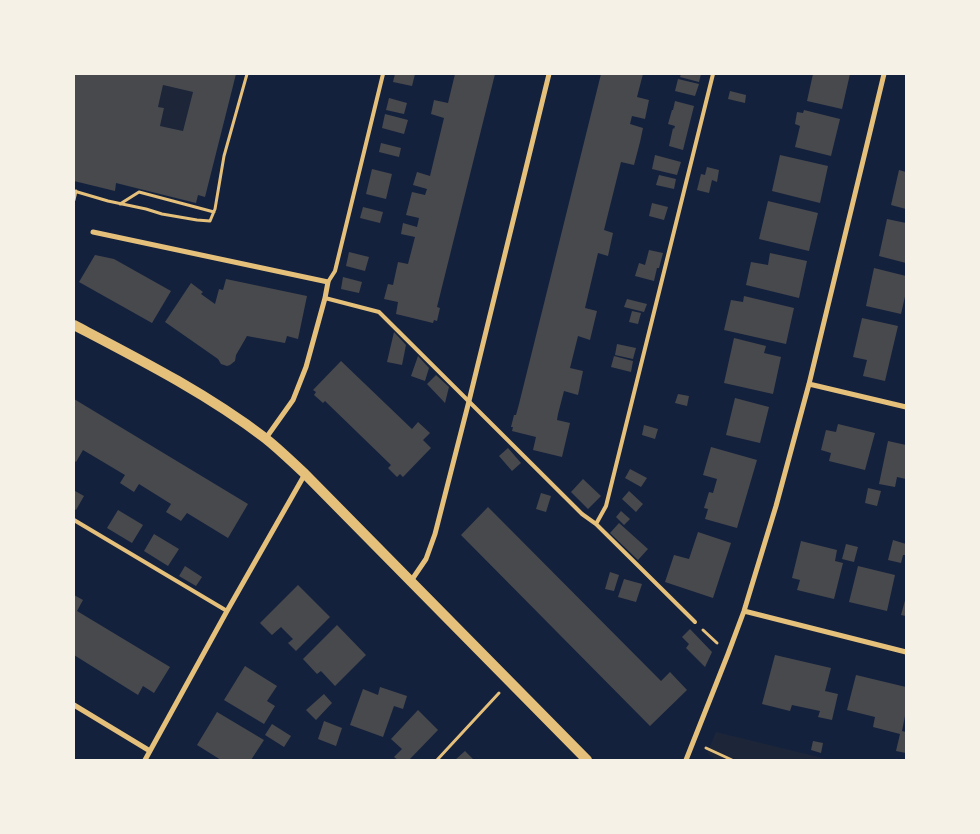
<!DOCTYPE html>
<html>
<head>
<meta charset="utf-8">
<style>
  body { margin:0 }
  #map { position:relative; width:980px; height:834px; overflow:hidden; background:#14213d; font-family:Rubik,sans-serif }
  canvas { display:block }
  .frame { position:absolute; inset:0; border:75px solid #f6f1e7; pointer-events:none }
</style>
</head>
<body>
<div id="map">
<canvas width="980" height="834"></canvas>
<div class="frame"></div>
</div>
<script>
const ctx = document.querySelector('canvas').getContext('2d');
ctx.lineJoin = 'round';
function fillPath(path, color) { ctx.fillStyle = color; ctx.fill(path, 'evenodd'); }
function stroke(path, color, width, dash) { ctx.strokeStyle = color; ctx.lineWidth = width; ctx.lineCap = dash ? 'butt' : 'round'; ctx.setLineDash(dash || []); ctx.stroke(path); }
fillPath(new Path2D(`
  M163 85 193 92 183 131 160 126 164 108 158 107Z
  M716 732 831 760H716L707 753Z`), '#1d2539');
fillPath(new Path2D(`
  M74 74H236L205 197 198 195 196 203 116 183 115 191 74 181ZM163 85 193 92 183 131 160 126 164 108 158 107Z
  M395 74H415L412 86 393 82Z
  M455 74H495L437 307 440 308 437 321 434 320 433 323 396 314 398 302 384 299 388 284 393 285 398 262 408 264 415 237 401 234 403 223 417 227 419 218 406 215 412 192 425 195 427 189 413 185 417 172 430 176 444 118 431 114 434 100 448 103Z
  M601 74H643L637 97 649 100 645 119 632 116 630 124 643 128 640 142 634 165 621 162 604 230 613 233 608 256 598 253 585 308 597 311 590 340 578 336 570 368 583 371 578 395 564 391 558 414 557 420 570 423 562 457 533 450 536 437 512 431 513 427H511L514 415H516L519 404Z
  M681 74H701L699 82 680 77Z
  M813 74H850L842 109 807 101Z
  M678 79 699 84 695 96 675 91Z
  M730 91 746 95 745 103 728 99Z
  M389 98 407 103 404 114 386 110Z
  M675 101 694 106 683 150 669 146 673 128 674 129 675 126 668 124 672 110H673Z
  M804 110 840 119 831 156 795 147 800 126 795 124 797 112 803 113Z
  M385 114 408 120 404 134 382 128Z
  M381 143 401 148 399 157 379 152Z
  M655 155 681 162 677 175 652 169Z
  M780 155 828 166 820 203 772 191Z
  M707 167 719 170 717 182 712 180 709 193 697 190 701 174 705 175Z
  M372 169 392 174 386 199 366 194Z
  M899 170 906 172V209L891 205Z
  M659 175 676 179 674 189 656 185Z
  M768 201 818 213 809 251 759 239Z
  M652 203 668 207 664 220 649 216Z
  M363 207 383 212 380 223 360 218Z
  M887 219 906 223V263L879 256Z
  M649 250 663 253 659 268H657L654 281 635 276 639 263 645 265Z
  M349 252 369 257 365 271 346 266Z
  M770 253 807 261 799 298 746 285 751 262 768 265Z
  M95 255 114 259 171 291 152 323 79 282Z
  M874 268 906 276V292L901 314 866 306Z
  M343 277 362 282 359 293 341 289Z
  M226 279 307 296 298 339 287 336 285 343 247 336 236 355 235 361 230 365 227 366 221 364 218 359 165 322 191 283 203 292 201 294 215 304 219 289 223 290Z
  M744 296 794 308 786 344 724 330 731 300 743 302Z
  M627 299 647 304 644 312 624 307Z
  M632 311 641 313 638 324 629 322Z
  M862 318 898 326 885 381 863 376 867 360 853 357Z
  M394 332 406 345 402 365 387 362Z
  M734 338 766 346 764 353 781 357 773 394 724 383Z
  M617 344 636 348 633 359 615 355Z
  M418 356 429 368 425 381 411 376Z
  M614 356 633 361 631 372 611 367Z
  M341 361 412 429 418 422 430 433 423 440 431 448 403 477 400 474 397 477 388 468 391 465 325 401 323 403 314 395 316 392 313 390Z
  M436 375 449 387 445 403 427 384Z
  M678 394 689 396 687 406 675 403Z
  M735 398 769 407 760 443 726 435Z
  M74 399 248 504 228 538 187 513 181 521 166 512 171 504 139 484 134 492 120 483 125 475 83 450 76 462 74 460Z
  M838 424 875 433 865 470 829 461 831 453 821 450 826 430 836 432Z
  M644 425 658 429 655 439 642 435Z
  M888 441 906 445V479L897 477 895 487 879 484Z
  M711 447 757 460 737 528 705 519 708 509 704 508 709 492 713 493 717 479 703 475Z
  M508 448 521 463 512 471 499 456Z
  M630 469 647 478 641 487 625 478Z
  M583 479 601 496 588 509 571 492Z
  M868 488 881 491 877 506 865 503Z
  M75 491 84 496 76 510 74 509Z
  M629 491 643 504 636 512 622 499Z
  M541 493 551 496 546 512 536 509Z
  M488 507 661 681 670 672 687 690 650 726 461 535Z
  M118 510 143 525 132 543 107 528Z
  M621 511 630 519 624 525 616 517Z
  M619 523 648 549 638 560 610 533Z
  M698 532 731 543 713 598 665 582 674 555 689 559Z
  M154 534 179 549 168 566 144 551Z
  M893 540 906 544V555H903L901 563 888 560Z
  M801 541 837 550 835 561 843 563 834 599 797 590 800 580 792 578Z
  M846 544 858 547 854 562 842 559Z
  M185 566 202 577 196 586 179 576Z
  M858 566 895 575 887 611 849 602Z
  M610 572 619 575 614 591 605 589Z
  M624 579 642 584 636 602 618 597Z
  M298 585 330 617 296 651 288 643 293 639 281 627 272 635 260 623Z
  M74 595 83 600 77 611 170 667 154 693 143 686 138 695 74 655Z
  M906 597V616L901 615Z
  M337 625 366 655 335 686 321 671 317 674 303 659Z
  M690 629 712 652 705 667 686 648 689 644 682 637Z
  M775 655 831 668 825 691 838 694 832 720 818 717 820 711 792 705 790 711 762 704Z
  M245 666 277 686 267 701 275 706 264 724 224 700Z
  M856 675 906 687V711L902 731 906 732V753L896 751 900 734 873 727 875 717 847 710Z
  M380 687 407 696 403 709 394 706 383 737 350 725 363 689 378 695Z
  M324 694 332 703 316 720 306 710Z
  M418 710 438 730 409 760H398L394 757 402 749 391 739Z
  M217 712 264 740 251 760H221L197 745Z
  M324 721 342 728 336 746 318 739Z
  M272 724 291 736 284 747 265 735Z
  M813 741 823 743 821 753 811 750Z
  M465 751 474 760H455Z`), '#48494c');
stroke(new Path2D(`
  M74 191 108 201 146 209 162 214 197 220 210 221 215 209 224 156 247 74
  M74 200 76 191
  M120 204 139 192 214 212
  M703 630 717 643
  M706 748 732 760
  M437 760 499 693`), '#e5c07b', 3);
stroke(new Path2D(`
  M328 282 335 271 383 74
  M325 298 379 312 582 514 596 524 695 622
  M74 520 227 611
  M596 524 606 506 713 74`), '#e5c07b', 4);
stroke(new Path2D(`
  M93 232 328 282 325 298 306 367 293 400 266 438
  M809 384 906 407
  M411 581 426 559 435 534 469 401 549 74
  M744 611 906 652
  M74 705 150 751
  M145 760 227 611 305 474
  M686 760 728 654 744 611 776 506 809 384 884 74`), '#e5c07b', 5);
stroke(new Path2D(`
  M74 325C139 359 206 393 265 438 279 449 292 462 305 474L587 760`), '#e5c07b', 10);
</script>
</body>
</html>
